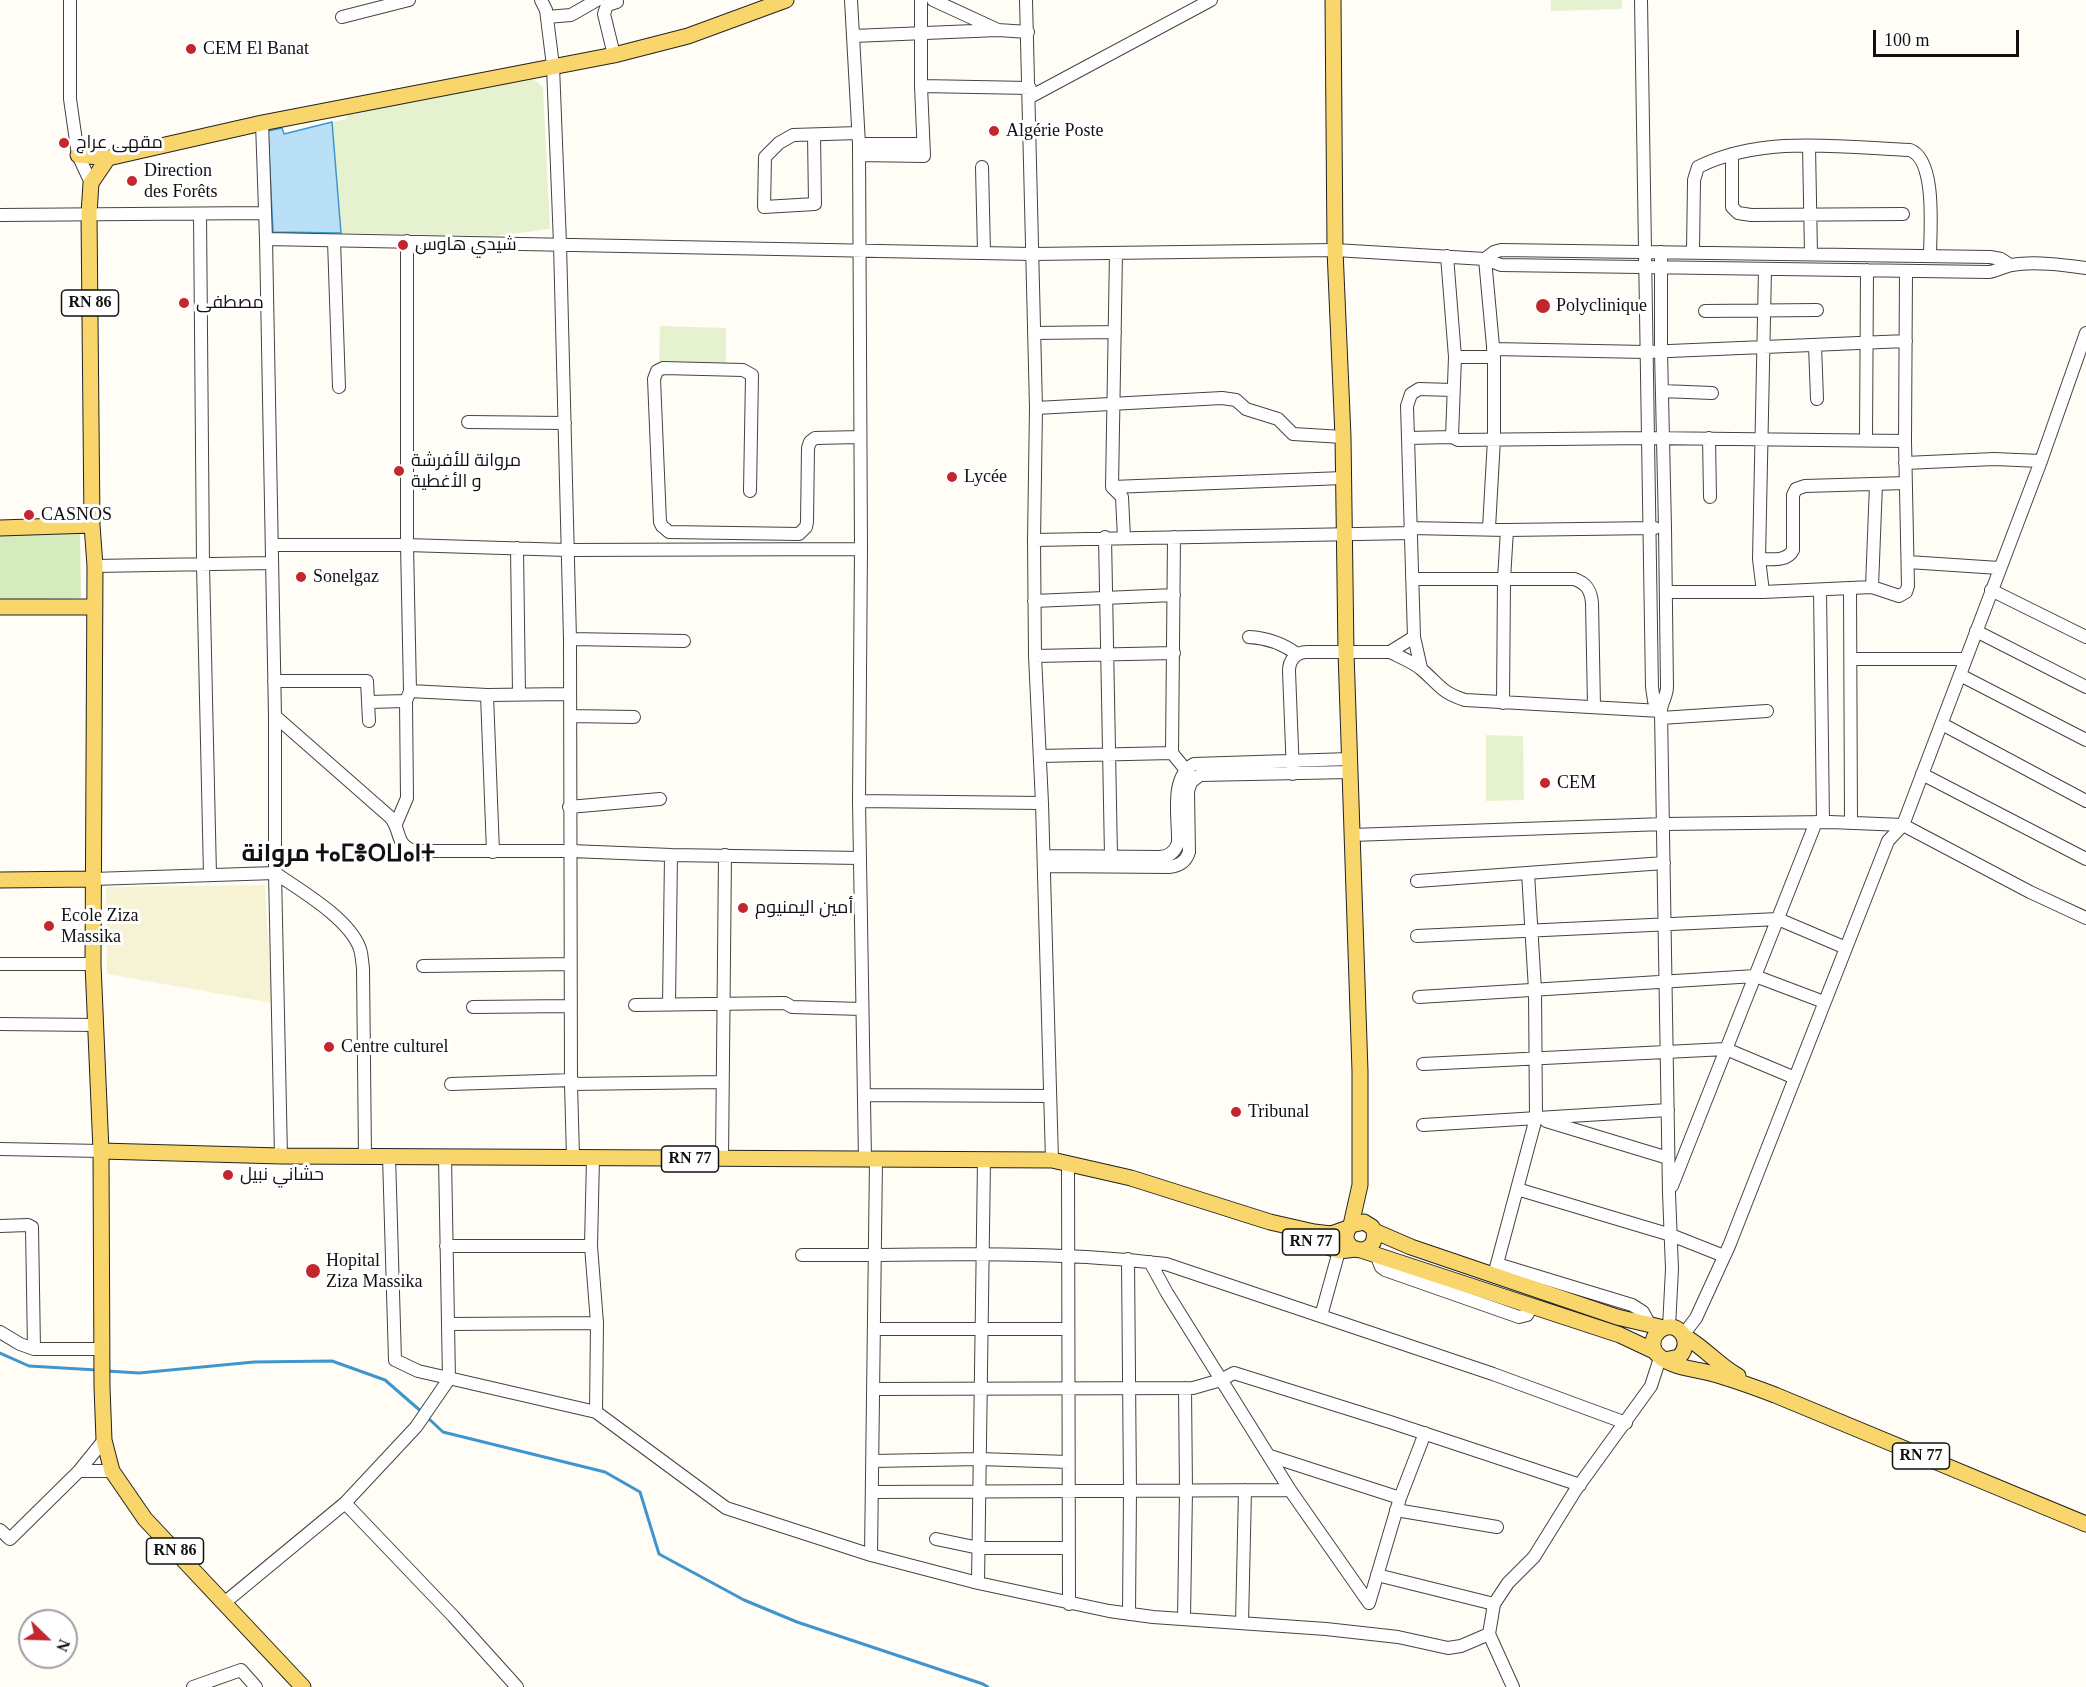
<!DOCTYPE html>
<html>
<head>
<meta charset="utf-8">
<style>
  body { margin:0 }
  #map { position:relative; width:2086px; height:1687px; overflow:hidden; background:#fffdf5; font-family:"Times New Roman",serif }
  canvas { display:block }
  .north { position:absolute; left:18px; top:1609px; width:60px; height:60px; box-sizing:border-box; background:#fff; border:2px solid #a0a0a0; border-radius:50%; rotate:113deg; font-size:16px; font-weight:700; line-height:24px; text-align:center; color:#111 }
  .north::after { content:''; display:block; margin:auto; width:21px; height:27px; background:#c4262e; clip-path:polygon(50% 0,100% 100%,50% 72%,0 100%) }
  .scale { position:absolute; left:1873px; top:30px; width:146px; height:27px; box-sizing:border-box; border:3px solid #111; border-top:0; padding-left:8px; font-size:18px; line-height:21px; white-space:nowrap; color:#111; -webkit-text-stroke:4px #fff; paint-order:stroke }
</style>
</head>
<body>
<div id="map">
<canvas width="2086" height="1687"></canvas>
<div class="north">N</div>
<div class="scale">100 m</div>
</div>
<script>
const ctx = document.querySelector('canvas').getContext('2d');
ctx.lineJoin = 'round';
function fillPath(path, color) { ctx.fillStyle = color; ctx.fill(path, 'evenodd'); }
function stroke(path, color, width, dash) { ctx.strokeStyle = color; ctx.lineWidth = width; ctx.lineCap = dash ? 'butt' : 'round'; ctx.setLineDash(dash || []); ctx.stroke(path); }
function label(font, color, halo, rows, align = 'center') {
  ctx.font = font + ' "Times New Roman",Cairo,"Noto Sans Tifinagh",serif'; ctx.lineWidth = 6; ctx.setLineDash([]); ctx.textBaseline = 'middle'; ctx.strokeStyle = halo; ctx.fillStyle = color; for (const [text, x, y, turn = 0] of rows) {
    ctx.save(); ctx.translate(x, y); ctx.rotate((+turn || 0) * Math.PI / 180); ctx.textAlign = isNaN(turn) ? turn : align; if (halo) ctx.strokeText(text, 0, 0); ctx.fillText(text, 0, 0); ctx.restore();
  }
}
fillPath(new Path2D(`
  M265 885 272 1003 107 974 106 887Z`), '#f6f3d4');
fillPath(new Path2D(`
  M80 532 81 598 0 600V534Z`), '#d5ebbd');
fillPath(new Path2D(`
  M1551 0H1622V9L1551 11Z
  M533 79 543 87 550 229 495 236 341 233 332 122 346 119 349 111Z
  M660 326 726 328V364L659 365Z
  M1486 735 1523 736 1524 800 1486 801Z`), '#e6f2cf');
const water = new Path2D(`
  M332 122 341 233 273 232 268 131 282 128 284 134Z`);
fillPath(water, '#b9e0f7');
stroke(water, '#3f96cf', 1.5);
stroke(new Path2D(`
  M0 1353 29 1366 97 1370
  M107 1371 139 1373 254 1362 332 1361 385 1380 423 1413
  M428 1418 443 1432 605 1472 640 1492 659 1554 744 1600 797 1622 983 1684 988 1687`), '#3f96cf', 3);
const minor = new Path2D(`
  M70 0V99L78 155 91 183
  M541 0 546 10 553 66 560 244 570 639 571 1084 573 1157
  M851 0 859 144 861 549 859 801 865 1160
  M933 0 998 30 1028 32
  M1026 0 1036 408 1034 540 1035 656 1042 803 1052 1160
  M1641 0 1652 687 1654 701 1661 707
  M342 17 409 0
  M547 17 571 15 597 0
  M853 36 998 30
  M614 55 604 14 607 5 617 2
  M921 86 1030 88
  M1030 97 1211 0
  M262 123 266 239 275 716V873L281 1156
  M814 135 815 204 764 207 765 157 779 143 793 135 858 133
  M859 144H923
  M1809 146 1811 254
  M1732 154V207L1738 213 1751 215 1903 214
  M859 155 924 156 921 86V0
  M982 167 984 252
  M200 214 203 565 210 875
  M0 215 264 213
  M266 239 1032 254 1335 250 1485 259 1501 265 1989 272C1998 271 2004 266 2012 265 2034 261 2064 265 2086 268
  M334 241 339 387
  M1661 252V351L1665 528 1667 687C1667 696 1661 703 1661 711L1669 1193 1672 1269 1669 1327
  M1693 252 1694 180 1698 167C1763 135 1840 147 1910 150 1937 160 1930 232 1930 256
  M1116 253 1112 487 1122 497 1124 538
  M1485 259 1494 252 1501 250 1990 257 2001 259 2010 265
  M1485 259 1494 357V439L1489 528
  M1705 311 1817 310
  M1034 333 1115 332
  M1815 345 1817 399
  M1493 349 1646 352 1906 341
  M1455 357H1494
  M1662 391 1712 393
  M1036 408 1222 398 1236 400 1246 409 1278 419 1293 434 1343 437
  M468 422 565 423
  M1452 437 1458 440 1648 438 1905 441
  M1408 438 1407 406 1411 394 1419 389 1453 390
  M1709 438 1710 497
  M1866 440 1867 270
  M1905 463 1994 459 2041 461
  M1112 487 1343 478
  M750 491 752 375 743 370 663 368 657 371 654 379 660 522 662 526 669 532 799 534 806 527 807 522 808 448 810 442 815 438 860 437
  M1410 528 1507 530 1655 528
  M1105 537 1111 856
  M1174 537 1172 753 1190 775
  M1034 540 1411 533
  M272 545H407L567 550 861 549
  M517 548 519 694
  M1759 559C1771 559 1787 562 1793 550V495L1796 489 1805 486 1906 483
  M1908 562 1999 568
  M95 566 271 563
  M1412 579H1574C1586 583 1591 590 1592 603L1594 706
  M1872 587 1876 484
  M1850 588 1851 823
  M1820 590 1823 822
  M1991 590 2086 637
  M1666 592H1763L1872 587 1899 596 1906 592 1908 586 1905 441 1906 271
  M1763 592 1759 559 1765 269
  M1034 601 1174 595
  M1976 631 2086 687
  M1249 637C1268 638 1282 643 1297 654
  M1414 637 1421 668
  M570 639 684 641
  M1390 652C1400 657 1413 662 1421 669 1439 684 1440 692 1465 700L1661 711
  M1035 656 1174 653
  M1851 659H1966
  M1960 675 2086 740
  M274 681H367L369 721
  M410 691 487 695 569 694
  M487 695 493 852
  M369 702 406 701
  M1503 703 1504 579 1507 530
  M275 716 390 817C402 830 394 844 414 851H571L671 855 860 858
  M570 716 634 717
  M1661 718 1767 711
  M1942 724 2086 801
  M1040 756 1172 753
  M1293 774 1289 671C1289 660 1296 652 1307 652H1390L1414 637 1408 438 1452 437 1455 357 1447 256
  M1922 774 2086 859
  M859 801 1042 803
  M569 807 660 799
  M396 824 407 798 406 701 410 691 407 545V241
  M1352 835 1664 824 1830 822 1903 825 2030 892 2086 918
  M1044 856 1159 857C1169 857 1175 852 1178 843 1179 819 1169 777 1194 764L1350 759
  M1044 866 1169 867C1179 866 1186 862 1189 852L1188 791 1191 782 1200 775 1350 772
  M93 879 275 873C300 890 350 919 360 949 362 955 362 962 363 968L365 1156
  M1417 881 1664 863
  M1417 936 1778 919 1846 948
  M0 964H93
  M423 966 570 964
  M1419 997 1755 976 1824 1002
  M635 1005 785 1003 792 1007 862 1009
  M669 1005 671 855
  M473 1007 571 1006
  M0 1024 95 1025
  M1423 1064 1726 1049 1795 1078
  M451 1084 572 1080
  M571 1084 722 1082
  M864 1095 1050 1096
  M1546 1121 1668 1158
  M1423 1125 1668 1110
  M0 1149 101 1151
  M389 1156 395 1360 418 1371 596 1412 726 1508 871 1555 978 1583 1109 1611 1153 1617 1326 1629 1398 1637 1448 1648 1461 1646 1489 1634
  M593 1158 591 1246 597 1323 596 1412
  M722 1159 725 855
  M1068 1163 1069 1604
  M1672 1186 1816 822
  M1517 1189 1671 1235 1724 1256
  M0 1226 28 1225 32 1227 34 1349H102
  M446 1246H591
  M802 1255C923 1256 1046 1249 1166 1264L1493 1374 1626 1423
  M1377 1257 1381 1267 1385 1270 1519 1317 1527 1315 1532 1306
  M1128 1259 1130 1491 1129 1614
  M1150 1262 1167 1293 1290 1490 1369 1603
  M1497 1264 1632 1305 1643 1312 1650 1325
  M1494 1275 1536 1118 1535 990 1528 873
  M1321 1316 1339 1251
  M448 1324 597 1323
  M874 1329H1068
  M0 1332 20 1344 34 1349
  M1683 1335 1696 1318 1729 1246 1888 841 1903 825 2041 461 2086 333
  M874 1389 1193 1388 1221 1380 1234 1373 1390 1422 1580 1485
  M1270 1456 1400 1498
  M873 1461 980 1459 1068 1462
  M79 1471H112
  M872 1492 1290 1490
  M345 1503 453 1616 517 1687
  M1396 1510 1497 1527
  M0 1530 10 1539 79 1471 104 1440
  M936 1539 979 1548H1068
  M871 1555 876 1160
  M1377 1575 1494 1604
  M978 1583 984 1160
  M224 1603 345 1503 416 1427 449 1379 445 1157
  M1369 1603 1400 1498 1425 1433
  M1184 1619 1186 1490 1185 1388
  M1242 1623 1245 1490
  M193 1687 241 1670 256 1687
  M1513 1687 1489 1634 1494 1604 1508 1583 1534 1557 1575 1491 1651 1386 1660 1358`);
const major = new Path2D(`
  M1333 0 1335 250 1343 437 1346 652 1360 1071V1185L1351 1225
  M78 155 108 158
  M0 528 92 525
  M0 607H95
  M0 880 93 879
  M101 1151 281 1156 1052 1160 1131 1178 1270 1222 1314 1232 1331 1234 1348 1228
  M1374 1231C1379 1262 1331 1251 1351 1225L1364 1222 1372 1227 1374 1231 1411 1247 1617 1317 1664 1328
  M1296 1235 1339 1251 1356 1249
  M1361 1250 1620 1335 1654 1351
  M1684 1336C1704 1347 1718 1365 1738 1376
  M1665 1360 1679 1357C1696 1340 1674 1316 1658 1332 1651 1339 1651 1350 1659 1356 1671 1367 1694 1369 1710 1373 1732 1379 1754 1387 1775 1395 1878 1438 1982 1481 2086 1524
  M303 1687 145 1519 112 1471 104 1440 102 1387 101 1151 93 964 95 566 92 525 89 214 91 183 108 158 262 123 614 55 688 36 786 0`);
stroke(minor, '#444', 14);
stroke(major, '#222', 17);
stroke(minor, '#fff', 12);
stroke(major, '#f9d66b', 15);
for (const [x, y, r, color] of [
  [191,49,6,"#c4262e"],
  [994,131,6,"#c4262e"],
  [64,143,6,"#c4262e"],
  [132,181,6,"#c4262e"],
  [403,245,6,"#c4262e"],
  [184,303,6,"#c4262e"],
  [1543,306,8,"#c4262e"],
  [399,471,6,"#c4262e"],
  [952,477,6,"#c4262e"],
  [29,515,6,"#c4262e"],
  [301,577,6,"#c4262e"],
  [1545,783,6,"#c4262e"],
  [743,908,6,"#c4262e"],
  [49,926,6,"#c4262e"],
  [329,1047,6,"#c4262e"],
  [1236,1112,6,"#c4262e"],
  [228,1175,6,"#c4262e"],
  [313,1271,8,"#c4262e"]
]) { const dot = new Path2D(); dot.arc(x, y, r, 0, 2 * Math.PI); ctx.fillStyle = color; ctx.fill(dot); stroke(dot, '#fff', 2); }
for (const [x, y, w] of [
  [90,303,57],
  [690,1159,57],
  [1311,1242,57],
  [1921,1456,57],
  [175,1551,57]
]) { const box = new Path2D(); box.roundRect(x - w / 2, y - 13, w, 26, 4.5); ctx.fillStyle = '#fff'; ctx.fill(box); stroke(box, '#111', 1.5); }
label('bold 16px', '#111', null, [
  ["RN 86",90,303],
  ["RN 77",690,1159],
  ["RN 77",1311,1242],
  ["RN 77",1921,1456],
  ["RN 86",175,1551]
]);
label('18px', '#111', '#fff', [
  ["CEM El Banat",203,49],
  ["Algérie Poste",1006,131],
  ["مقهى عراج",76,143],
  ["Direction",144,171],
  ["des Forêts",144,192],
  ["شيدي هاوس",415,245],
  ["مصطفى",196,303],
  ["Polyclinique",1556,306],
  ["مروانة للأفرشة",411,461],
  ["و الأغطية",411,482],
  ["Lycée",964,477],
  ["CASNOS",41,515],
  ["Sonelgaz",313,577],
  ["CEM",1557,783],
  ["أمين اليمنيوم",755,908],
  ["Ecole Ziza",61,916],
  ["Massika",61,937],
  ["Centre culturel",341,1047],
  ["Tribunal",1248,1112],
  ["حشاني نبيل",240,1175],
  ["Hopital",326,1261],
  ["Ziza Massika",326,1282]
], 'left');
label('bold 24px', '#111', '#fff', [
  ["مروانة ⵜⴰⵎⴻⵔⵡⴰⵏⵜ",338,855]
]);
</script>
</body>
</html>
